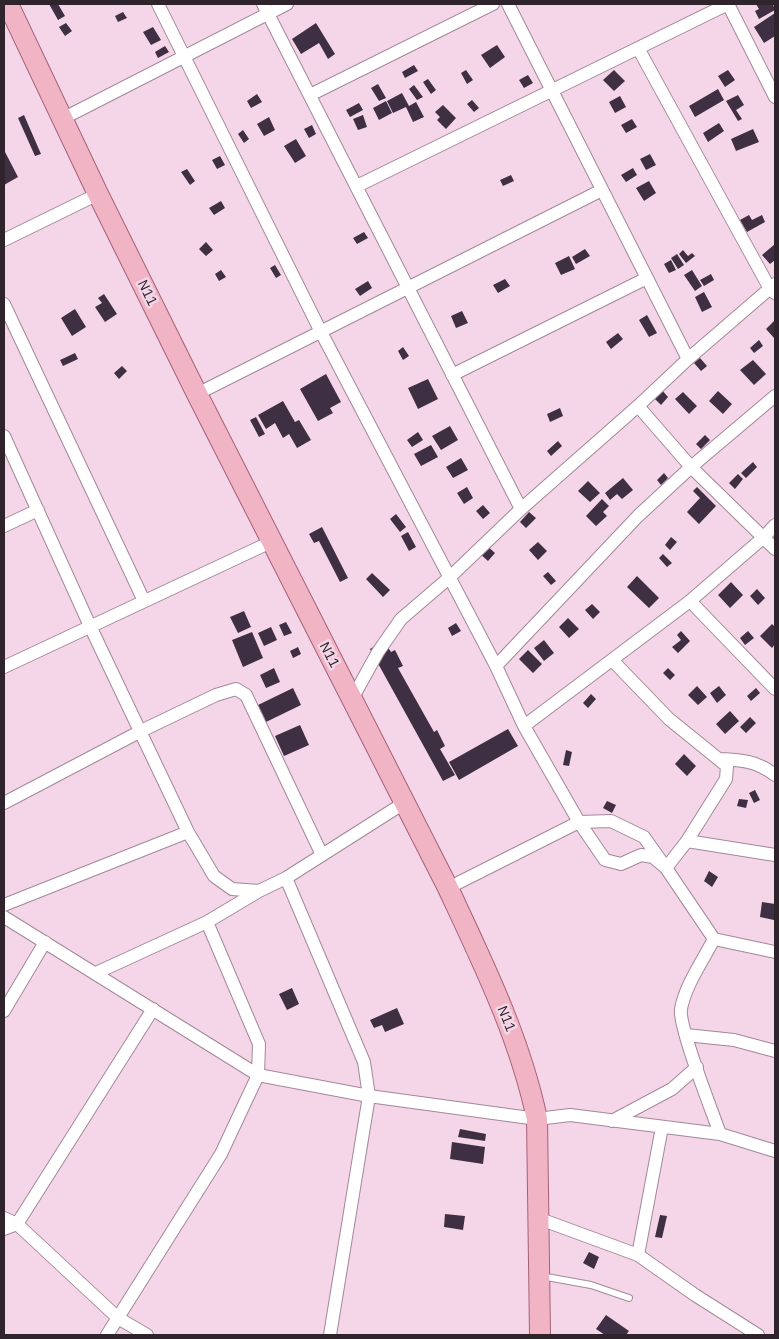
<!DOCTYPE html>
<html>
<head>
<meta charset="utf-8">
<style>
  body { margin:0 }
  #map { position:relative; width:779px; height:1339px; overflow:hidden; background:#f4d6e8; font-family:"IBM Plex Sans",sans-serif }
  canvas { display:block }
  .frame { position:absolute; inset:0; border:5px solid #2f242b; pointer-events:none }
</style>
</head>
<body>
<div id="map">
<canvas width="779" height="1339"></canvas>
<div class="frame"></div>
</div>
<script>
const ctx = document.querySelector('canvas').getContext('2d');
ctx.lineJoin = 'round';
function fillPath(path, color) { ctx.fillStyle = color; ctx.fill(path, 'evenodd'); }
function stroke(path, color, width, dash) { ctx.strokeStyle = color; ctx.lineWidth = width; ctx.lineCap = dash ? 'butt' : 'round'; ctx.setLineDash(dash || []); ctx.stroke(path); }
function label(font, color, halo, rows, align = 'center') {
  ctx.font = font + ' "IBM Plex Sans",sans-serif'; ctx.lineWidth = 5; ctx.setLineDash([]); ctx.textBaseline = 'middle'; ctx.strokeStyle = halo; ctx.fillStyle = color; for (const [text, x, y, turn = 0] of rows) {
    ctx.save(); ctx.translate(x, y); ctx.rotate((+turn || 0) * Math.PI / 180); ctx.textAlign = isNaN(turn) ? turn : align; if (halo) ctx.strokeText(text, 0, 0); ctx.fillText(text, 0, 0); ctx.restore();
  }
}
fillPath(new Path2D(`
  M49 4H58L65 16 58 20Z
  M756 4H773L775 10 759 19 755 11 759 9Z
  M123 12 127 18 118 22 115 16Z
  M775 13V36L764 43 754 27Z
  M66 23 72 31 65 36 59 27Z
  M316 23 335 54 328 59 319 43 301 54 292 39Z
  M153 27 161 40 151 45 143 32Z
  M497 45 505 57 490 68 481 55Z
  M165 46 169 52 158 58 155 52Z
  M414 65 418 71 405 78 402 72Z
  M466 70 473 80 467 84 461 73Z
  M614 70 625 81 614 91 603 80Z
  M728 70 735 80 725 87 718 76Z
  M528 75 533 83 524 88 519 80Z
  M428 79 436 90 431 94 423 82Z
  M378 84 386 98 379 101 371 88Z
  M414 85 423 97 417 100 409 89Z
  M718 89 724 100 695 117 689 106Z
  M402 93 409 106 416 102 424 117 413 122 406 107 393 113 387 101Z
  M257 94 262 102 251 108 247 101Z
  M738 95 744 105 736 110 742 119 738 121 726 101Z
  M620 96 626 107 615 113 609 102Z
  M472 100 479 108 474 112 467 104Z
  M386 101 392 113 379 120 373 108Z
  M359 103 363 110 350 117 346 110Z
  M443 105 456 118 446 129 437 120 440 117 435 112Z
  M24 115 41 154 35 156 18 118Z
  M363 115 367 127 358 130 353 119Z
  M269 117 275 130 264 136 257 124Z
  M632 119 637 127 626 133 621 125Z
  M719 123 724 131 708 142 703 133Z
  M312 125 316 134 309 138 304 129Z
  M753 129 759 142 736 151 731 139Z
  M243 130 249 139 244 143 238 134Z
  M296 139 306 156 295 163 284 146Z
  M4 150 18 177 4 185Z
  M650 154 656 165 646 170 640 159Z
  M220 156 225 165 217 169 212 160Z
  M633 168 637 175 626 182 621 175Z
  M187 169 195 181 190 185 181 172Z
  M511 175 514 181 503 186 500 180Z
  M649 181 656 193 644 201 636 188Z
  M221 201 225 208 214 215 209 208Z
  M749 215 752 220 762 215 765 222 747 232 740 220Z
  M364 232 368 238 357 244 353 238Z
  M206 242 213 250 206 256 199 249Z
  M775 244V260L770 264 762 255Z
  M585 249 590 256 576 264 572 257Z
  M683 250 688 256 692 253 695 256 686 263 679 254Z
  M677 254 684 265 678 269 671 258Z
  M569 256 575 269 561 275 555 263Z
  M671 260 676 270 669 273 664 264Z
  M275 265 281 275 276 278 270 268Z
  M221 270 226 277 219 281 215 274Z
  M692 270 702 286 695 291 684 275Z
  M711 274 714 280 704 286 700 280Z
  M505 279 510 286 498 293 493 285Z
  M368 281 372 288 360 296 355 289Z
  M704 292 712 307 702 312 695 297Z
  M104 294 117 314 105 322 95 307 102 303 98 298Z
  M75 309 86 327 72 336 61 318Z
  M462 311 468 323 456 328 451 316Z
  M647 315 657 333 649 337 639 320Z
  M775 320V337L774 338 766 329Z
  M618 333 623 339 611 349 606 342Z
  M759 340 763 346 754 353 750 348Z
  M403 347 409 356 403 360 398 351Z
  M75 353 78 359 63 366 60 360Z
  M700 358 707 366 701 371 694 363Z
  M753 360 766 374 754 385 740 370Z
  M122 366 127 371 119 379 114 373Z
  M326 374 341 402 330 408 333 413 318 421 300 389Z
  M428 379 438 399 418 409 408 388Z
  M661 389 668 397 661 405 653 397Z
  M718 391 732 404 723 414 709 401Z
  M683 392 697 406 689 414 675 399Z
  M283 401 295 422 299 420 311 440 297 448 289 434 283 438 275 423 266 429 258 415Z
  M560 408 563 416 550 422 547 414Z
  M256 417 265 434 259 437 250 420Z
  M450 426 458 440 441 450 432 436Z
  M418 432 423 440 412 447 407 440Z
  M705 435 710 440 701 449 696 444Z
  M558 441 562 446 551 456 547 451Z
  M431 445 438 457 421 466 414 454Z
  M461 458 468 470 453 478 446 467Z
  M753 462 757 467 746 478 741 473Z
  M664 473 668 478 661 485 657 480Z
  M738 474 743 479 735 489 729 483Z
  M623 478 633 490 622 499 617 494 610 500 605 493Z
  M588 481 600 493 590 502 578 491Z
  M467 487 473 498 464 504 457 493Z
  M697 487 716 506 699 524 687 512 700 498 693 491Z
  M602 499 609 506 603 512 607 516 596 526 586 516Z
  M483 505 490 513 483 519 476 511Z
  M529 512 536 518 526 528 520 522Z
  M396 514 406 527 400 532 390 519Z
  M322 527 348 578 340 582 319 541 314 543 309 534Z
  M408 532 416 547 409 551 401 536Z
  M671 537 677 542 670 550 665 545Z
  M538 542 547 551 538 560 529 550Z
  M485 544 495 553 488 561 478 552Z
  M663 554 672 563 667 567 659 558Z
  M548 572 556 581 551 585 543 576Z
  M372 573 390 590 383 597 366 579Z
  M637 576 659 598 649 608 627 587Z
  M731 582 743 595 730 608 718 595Z
  M757 589 765 598 758 605 750 596Z
  M592 604 600 612 593 619 585 610Z
  M244 611 251 627 238 633 230 617Z
  M568 618 579 629 569 638 559 627Z
  M286 622 292 633 284 636 279 625Z
  M456 623 461 631 452 636 448 628Z
  M772 624 775 627V644L772 648 760 636Z
  M271 627 277 640 264 646 258 633Z
  M681 631 690 641 678 653 672 647 681 640 677 635Z
  M748 631 754 638 745 645 740 638Z
  M252 632 263 658 243 667 232 640Z
  M544 640 554 653 544 661 534 648Z
  M384 641 391 652 395 650 403 666 398 668 434 732 437 730 445 746 440 749 455 775 443 781 370 649Z
  M298 647 301 654 293 658 290 651Z
  M528 650 542 664 533 673 519 659Z
  M274 668 280 682 266 688 260 675Z
  M668 668 675 675 670 680 663 673Z
  M697 686 707 697 698 705 688 695Z
  M719 686 726 695 717 703 710 693Z
  M293 688 301 705 266 722 258 705Z
  M756 688 760 693 751 701 747 696Z
  M591 694 596 699 588 708 583 703Z
  M730 711 739 721 725 734 716 724Z
  M750 717 756 723 746 733 740 727Z
  M300 725 309 745 284 756 275 736Z
  M508 729 518 746 459 780 449 762Z
  M566 750 572 752 569 766 563 765Z
  M684 754 696 766 687 776 675 764Z
  M755 790 760 800 754 803 749 793Z
  M739 799 748 800 746 808 737 806Z
  M607 801 616 805 612 813 603 808Z
  M709 871 718 877 712 887 704 881Z
  M762 902 775 904 774 920 760 917Z
  M292 988 299 1004 287 1010 279 994Z
  M397 1008 404 1024 385 1032 382 1025 374 1028 370 1020Z
  M460 1129 486 1134 485 1141 458 1137Z
  M452 1142 485 1147 483 1164 450 1159Z
  M445 1214 465 1216 463 1230 444 1227Z
  M660 1215 667 1216 662 1238 655 1237Z
  M589 1252 599 1257 594 1269 583 1263Z
  M606 1315 629 1331 626 1335H605L596 1329Z`), '#3f2f43');
const lane = new Path2D(`
  M541 1276 591 1285 629 1298`);
const street = new Path2D(`
  M263 4 521 509
  M508 4 688 359
  M728 4 775 97
  M638 48 770 289 775 293
  M310 95 493 4
  M62 119 287 4
  M357 186 728 4
  M4 240 98 194
  M4 304 144 601
  M452 375 647 278
  M197 394 602 190
  M638 406 691 467 775 549
  M4 436 90 626 188 832 214 876 232 889 259 891 286 878 404 803
  M4 526 38 510
  M690 601 775 689
  M496 666 638 516 691 467 775 396
  M4 667 273 541
  M352 699 378 652 401 619 450 577 521 509 638 406 688 359 775 284
  M524 726 690 601 764 537 775 525
  M720 759C742 760 757 761 775 775
  M4 803 141 731 216 695 236 689 246 695 322 855
  M687 841 775 855
  M286 878 364 1062 369 1096 330 1335
  M448 888 579 822 611 821 644 837 666 868 687 841 726 779 727 766 669 719 612 660
  M4 905 188 832
  M4 917 258 1075 369 1096 537 1119 570 1115 720 1134C713 1113 678 1026 681 1009 685 986 703 960 714 939L666 868 653 857 641 855 621 864 605 860 579 822 524 726 496 666 321 332 158 4
  M714 939 775 952
  M96 973 207 922 259 891
  M4 1011 45 942
  M686 1035 734 1040 775 1051
  M612 1121 672 1089 697 1067
  M720 1134 775 1151
  M4 1218 17 1224 118 1318 147 1335
  M540 1219 638 1255 695 1295 758 1335
  M4 1229 17 1224 153 1009
  M638 1255 662 1127
  M107 1335 221 1154 258 1075 259 1044 207 922`);
const primary = new Path2D(`
  M8 4 98 194 197 394 448 888C483 963 520 1038 537 1119L540 1335`);
stroke(lane, '#a38899', 8);
stroke(street, '#a38899', 14);
stroke(primary, '#a66176', 22);
stroke(lane, '#fff', 6);
stroke(street, '#fff', 12);
stroke(primary, '#f0b4c5', 20);
label('14px', '#2f242b', '#f4d6e8', [
  ["N11",147,293,64],
  ["N11",329,655,63],
  ["N11",506,1019,68]
]);
</script>
</body>
</html>
